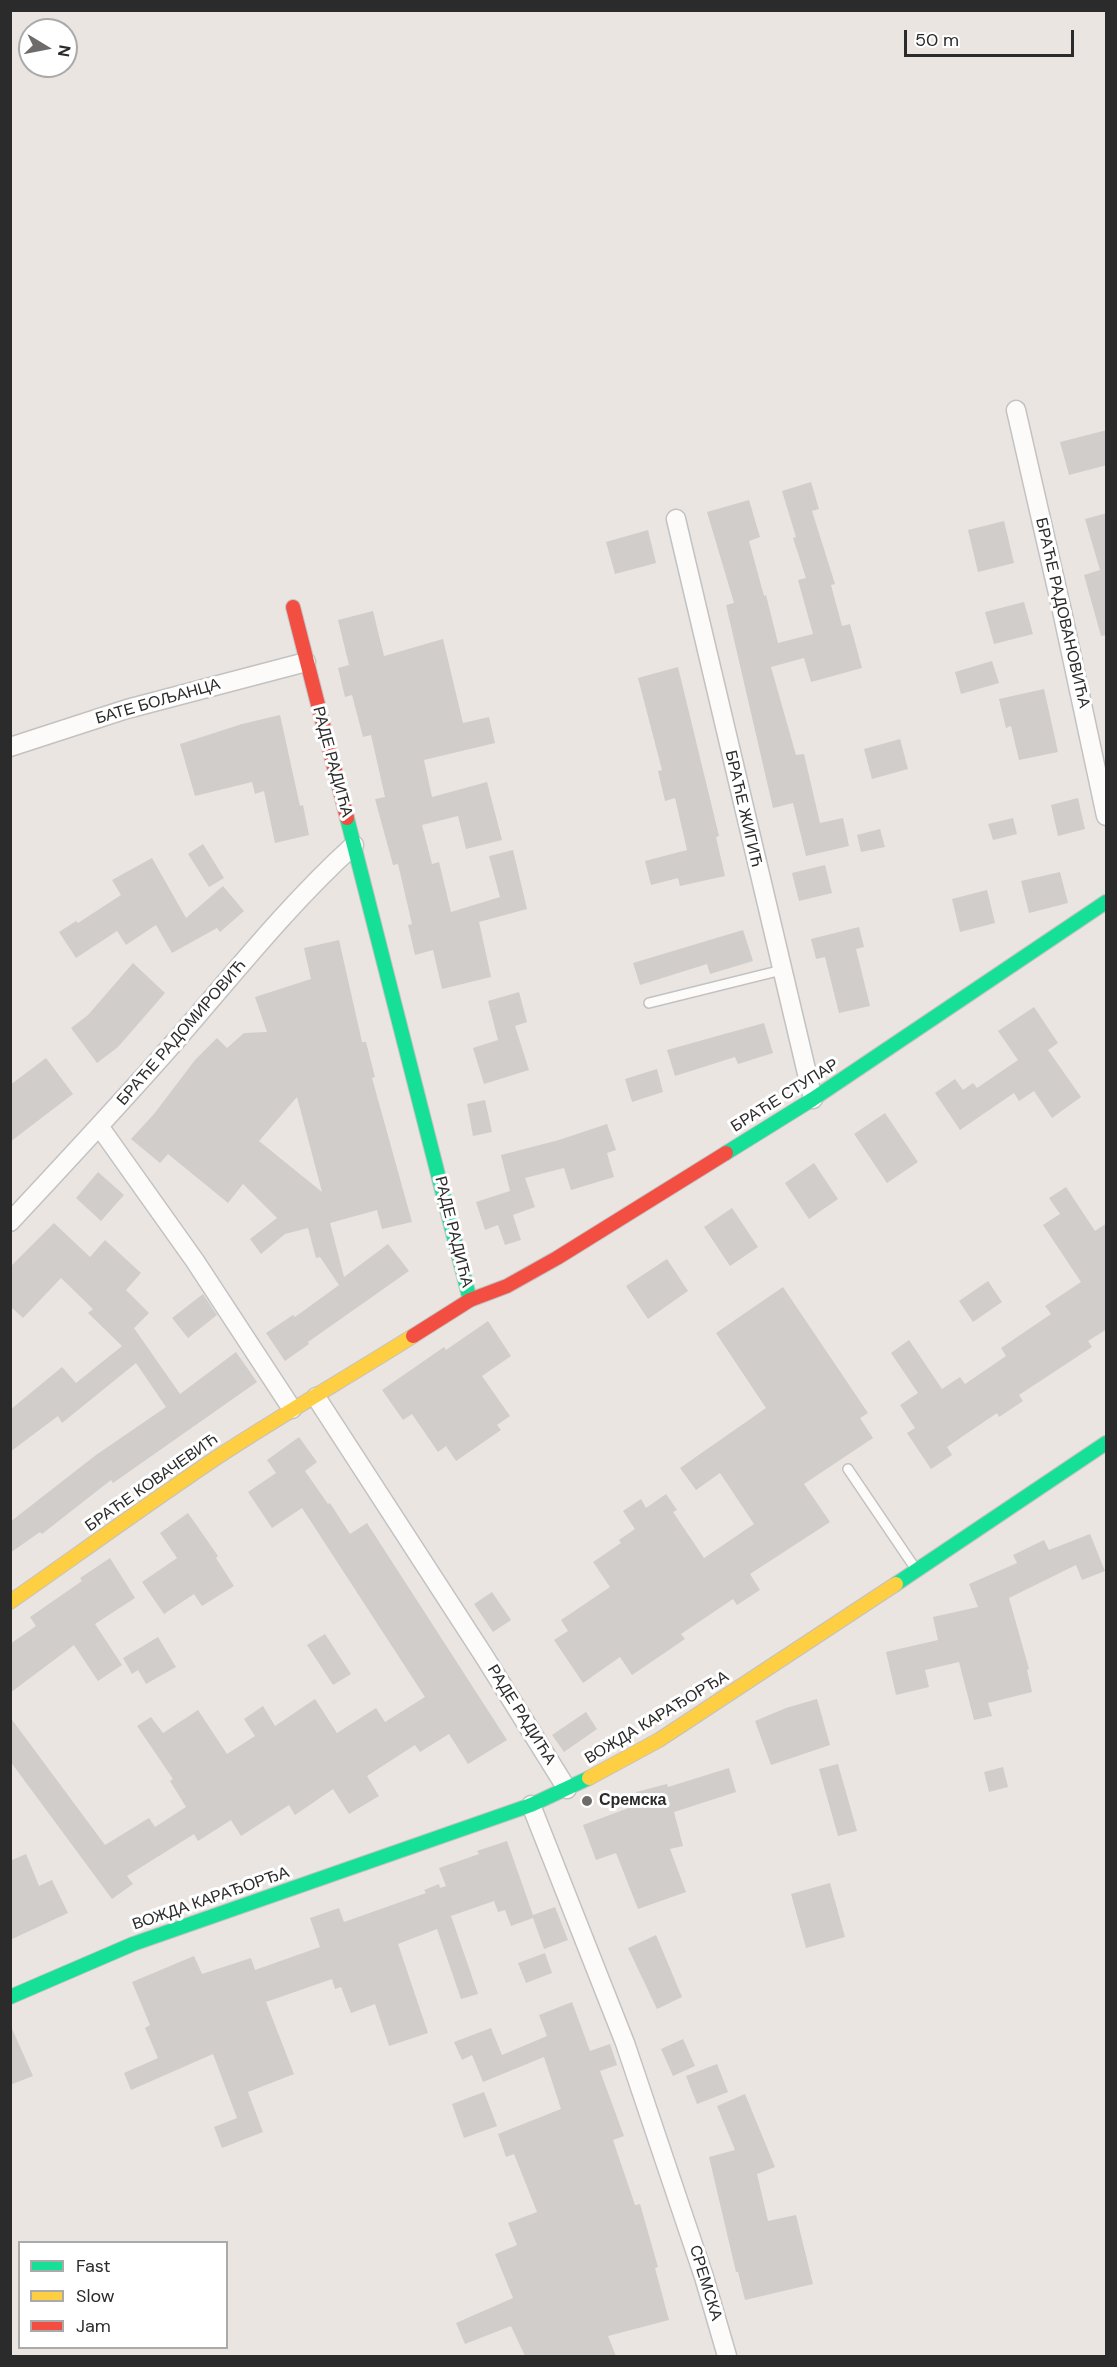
<!DOCTYPE html>
<html>
<head>
<meta charset="utf-8">
<style>
  body { margin:0 }
  #map { position:relative; width:1117px; height:2367px; overflow:hidden; background:#eae5e1; font-family:"DM Sans",sans-serif }
  canvas { display:block }
  .frame { position:absolute; inset:0; border:12px solid #2b2b2b; pointer-events:none }
  .legend { position:absolute; left:18px; top:2241px; width:210px; height:108px; box-sizing:border-box; background:#fff; border:2px solid #aaa; margin:0; padding:8px 10px; list-style:none; font-size:18px; color:#2b2b2b }
  .legend li { display:flex; align-items:center; gap:12px; height:30px }
  .legend b { width:30px; border:2px solid #aaa }
  .north { position:absolute; left:18px; top:18px; width:60px; height:60px; box-sizing:border-box; background:#fff; border:2px solid #aaa; border-radius:50%; rotate:100deg; font-size:16px; font-weight:700; line-height:24px; text-align:center; color:#2b2b2b }
  .north::after { content:''; display:block; margin:auto; width:21px; height:27px; background:#6e6c6b; clip-path:polygon(50% 0,100% 100%,50% 72%,0 100%) }
  .scale { position:absolute; left:904px; top:30px; width:170px; height:27px; box-sizing:border-box; border:3px solid #2b2b2b; border-top:0; padding-left:8px; font-size:18px; line-height:21px; white-space:nowrap; color:#2b2b2b; -webkit-text-stroke:4px #fff; paint-order:stroke }
</style>
</head>
<body>
<div id="map">
<canvas width="1117" height="2367"></canvas>
<div class="frame"></div>
<ul class="legend">
<li><b style="height:8px;background:#16e098"></b>Fast</li>
<li><b style="height:8px;background:#ffcf43"></b>Slow</li>
<li><b style="height:8px;background:#f24e42"></b>Jam</li>
</ul>
<div class="north">N</div>
<div class="scale">50 m</div>
</div>
<script>
const ctx = document.querySelector('canvas').getContext('2d');
ctx.lineJoin = 'round';
function fillPath(path, color) { ctx.fillStyle = color; ctx.fill(path, 'evenodd'); }
function stroke(path, color, width, dash) { ctx.strokeStyle = color; ctx.lineWidth = width; ctx.lineCap = dash ? 'butt' : 'round'; ctx.setLineDash(dash || []); ctx.stroke(path); }
function label(font, color, halo, rows, align = 'center') {
  ctx.font = font + ' "DM Sans",sans-serif'; ctx.lineWidth = 6; ctx.setLineDash([]); ctx.textBaseline = 'middle'; ctx.strokeStyle = halo; ctx.fillStyle = color; for (const [text, x, y, turn = 0] of rows) {
    ctx.save(); ctx.translate(x, y); ctx.rotate((+turn || 0) * Math.PI / 180); ctx.textAlign = isNaN(turn) ? turn : align; if (halo) ctx.strokeText(text, 0, 0); ctx.fillText(text, 0, 0); ctx.restore();
  }
}
fillPath(new Path2D(`
  M1107 430V465L1069 475 1060 442Z
  M811 482 819 509 812 511 835 584 831 585 842 626 850 624 862 668 811 682 804 658 771 667 796 755 804 754 820 823 843 818 849 846 806 856 793 803 773 808 726 605 734 603 707 512 749 500 760 537 749 541 764 596 766 595 778 643 813 634 798 580 806 578 793 538 796 537 782 491Z
  M1107 513V635L1101 636 1084 575 1100 570 1085 519Z
  M1004 521 1014 563 978 572 968 530Z
  M648 530 656 563 615 574 606 542Z
  M1024 602 1033 634 994 644 985 612Z
  M373 611 384 656 443 639 463 723 489 717 495 743 424 760 432 797 487 782 502 840 466 849 458 816 422 825 432 864 439 862 451 912 500 897 489 856 513 850 527 909 479 922 491 977 442 989 433 950 415 955 408 925 412 924 398 864 393 865 375 799 385 797 371 735 363 737 352 695 345 697 338 668 349 665 338 620Z
  M992 661 999 683 961 694 955 672Z
  M678 667 719 836 716 837 725 876 680 886 678 878 651 885 645 861 687 850 675 798 665 801 658 771 662 770 638 678Z
  M1044 689 1058 752 1019 760 1011 726 1006 728 999 699Z
  M280 715 300 806 303 805 309 835 275 843 264 791 255 794 252 782 195 796 180 744 242 724Z
  M900 739 908 769 872 779 864 749Z
  M1078 798 1085 829 1058 836 1051 805Z
  M1013 818 1017 834 993 840 988 824Z
  M880 829 885 847 861 852 857 835Z
  M203 844 224 878 209 887 188 854Z
  M152 858 186 918 223 886 244 911 220 932 217 928 172 953 156 925 126 945 117 931 76 958 59 932 76 921 78 923 121 895 112 880Z
  M825 865 832 893 799 901 792 873Z
  M1060 872 1068 903 1029 913 1021 881Z
  M987 890 995 923 960 932 952 899Z
  M859 927 864 947 856 949 870 1006 839 1013 825 957 816 959 811 939Z
  M743 930 753 961 710 974 707 964 640 985 633 963Z
  M339 940 362 1042H366L375 1077 372 1078 412 1222 382 1229 377 1210 330 1223 344 1277 388 1244 409 1271 308 1342 309 1344 285 1361 266 1333 293 1315 295 1317 339 1285 320 1257 316 1258 308 1228 285 1234 261 1254 250 1239 277 1218 243 1184 228 1203 168 1154 160 1163 131 1139 154 1114 195 1060 217 1038 227 1048 244 1033 267 1032 255 997 311 979 304 948ZM297 1097 322 1192 259 1141Z
  M133 963 165 993 118 1047 97 1063 71 1028 88 1015Z
  M519 992 527 1022 515 1026 529 1070 484 1084 473 1048 498 1040 488 1001Z
  M1034 1007 1058 1043 1048 1050 1081 1097 1052 1118 1034 1091 1019 1101 1014 1093 960 1130 935 1093 955 1079 963 1090 973 1083 977 1088 1018 1060 998 1031Z
  M764 1023 773 1053 738 1064 735 1057 675 1076 667 1050Z
  M46 1058 73 1094 10 1142V1085Z
  M657 1069 663 1092 632 1102 625 1079Z
  M485 1100 492 1132 473 1136 467 1104Z
  M885 1113 918 1162 887 1183 854 1134Z
  M607 1124 616 1150 607 1153 614 1177 571 1190 564 1168 525 1178 535 1207 513 1215 521 1240 505 1245 498 1225 485 1230 476 1202 510 1191 501 1155 559 1140Z
  M814 1163 838 1199 809 1219 785 1183Z
  M98 1172 124 1195 101 1221 76 1198Z
  M1066 1187 1095 1231 1107 1223V1329L1088 1341 1092 1347 1019 1395 1023 1401 999 1417 997 1413 947 1447 952 1455 931 1469 907 1433 915 1428 900 1405 918 1393 891 1353 909 1340 942 1389 960 1377 965 1384 1006 1356 1001 1348 1051 1314 1045 1306 1081 1282 1043 1225 1060 1214 1049 1198Z
  M732 1208 758 1247 730 1266 704 1227Z
  M54 1223 90 1257 105 1240 141 1273 126 1290 149 1313 134 1328 180 1394 236 1352 257 1382 113 1483 111 1480 42 1534 40 1532 10 1553V1522L96 1455 166 1407 136 1363 62 1423 58 1416 10 1452V1410L62 1367 76 1383 122 1346 88 1313 93 1309 61 1278 23 1318 10 1306V1267Z
  M667 1259 688 1291 648 1319 626 1286Z
  M988 1281 1002 1302 973 1322 959 1301Z
  M783 1287 868 1413 860 1418 873 1438 804 1484 830 1522 750 1574 760 1590 737 1605 733 1599 681 1634 685 1639 632 1675 620 1657 583 1683 554 1640 568 1631 561 1620 610 1587 593 1562 621 1543 619 1540 635 1529 623 1511 641 1499 646 1508 666 1494 677 1510 673 1512 704 1558 754 1524 720 1473 696 1490 680 1468 766 1408 716 1333Z
  M203 1294 217 1315 188 1338 172 1318Z
  M488 1321 511 1356 482 1376 510 1416 497 1425 501 1430 456 1461 446 1446 438 1452 412 1414 403 1420 382 1390 444 1347 446 1350Z
  M299 1437 317 1462 305 1471 328 1504 330 1503 350 1534 367 1523 507 1740 468 1764 449 1734 420 1752 415 1745 367 1776 379 1796 349 1814 333 1789 295 1815 289 1805 241 1836 231 1820 198 1841 194 1834 127 1876 133 1884 112 1899 10 1761V1717L105 1845 149 1818 155 1827 186 1807 170 1781 173 1779 137 1726 151 1717 163 1733 198 1710 227 1754 255 1736 244 1719 263 1706 275 1726 315 1699 337 1733 376 1708 385 1722 425 1697 302 1508 272 1528 248 1492 276 1473 267 1460Z
  M188 1513 218 1556 216 1558 234 1586 202 1606 194 1594 164 1614 142 1582 177 1558 160 1533Z
  M1090 1534 1105 1571 1082 1580 1076 1565 1009 1598 1029 1669 1027 1670 1032 1692 988 1703 992 1716 974 1720 959 1662 925 1670 929 1687 896 1695 886 1652 938 1640 933 1617 978 1607 969 1584 1017 1563 1013 1555 1044 1540 1049 1550Z
  M110 1558 135 1598 95 1624 122 1665 98 1681 74 1645 10 1693V1644L36 1626 30 1617 82 1581 80 1578Z
  M492 1592 511 1620 493 1632 474 1604Z
  M325 1634 351 1674 333 1685 307 1645Z
  M158 1637 176 1667 146 1684 138 1670 132 1674 123 1658Z
  M817 1699 830 1745 771 1765 755 1721 786 1708Z
  M586 1712 597 1729 564 1752 552 1735Z
  M838 1764 857 1831 838 1836 819 1769Z
  M1003 1767 1008 1787 989 1792 984 1772Z
  M729 1768 736 1792 674 1812 683 1846 670 1849 686 1892 638 1909 616 1853 596 1860 583 1825 639 1804 636 1792 667 1784 668 1787Z
  M507 1841 533 1915 555 1907 568 1940 544 1949 533 1918 511 1926 505 1910 498 1912 494 1901 451 1916 478 1994 461 1999 437 1929 398 1944 428 2033 389 2046 375 2004 351 2013 341 1987 335 1989 332 1979 266 2002 294 2074 248 2092 263 2132 222 2148 214 2127 237 2118 213 2054 131 2090 124 2073 158 2058 145 2028 150 2025 132 1982 194 1956 202 1974 251 1958 255 1970 320 1947 310 1918 339 1908 344 1922 426 1893 424 1890 439 1884 440 1888 446 1886 439 1868 479 1854 477 1851Z
  M26 1854 39 1886 52 1880 68 1913 10 1940V1861Z
  M830 1883 845 1937 806 1948 791 1894Z
  M656 1935 682 1997 657 2009 628 1948Z
  M545 1953 552 1973 526 1983 518 1963Z
  M572 2002 590 2051 610 2044 617 2065 600 2071 624 2136 613 2140 635 2205 640 2204 658 2267 655 2268 669 2320 608 2336 616 2356H525L511 2326 465 2344 456 2323 513 2298 495 2254 517 2245 508 2223 537 2212 514 2154 506 2157 498 2134 561 2109 544 2057 483 2082 472 2055 462 2060 454 2042 491 2028 502 2055 547 2036 539 2015Z
  M10 2024 33 2076 10 2085Z
  M683 2039 695 2066 673 2076 661 2049Z
  M717 2064 728 2092 697 2104 686 2076Z
  M484 2092 497 2126 464 2138 452 2104Z
  M745 2094 775 2167 757 2174 768 2221 796 2215 813 2284 745 2300 738 2272H736L709 2157 735 2150 717 2106Z`), '#d0cdca');
const lane = new Path2D(`
  M649 1003 782 970
  M848 1469 915 1568`);
const street = new Path2D(`
  M1016 410 1062 611 1106 816
  M676 519 813 1099
  M10 747 127 709 306 662
  M99 1126 195 1261 292 1409
  M10 1222C67 1161 124 1100 179 1037 236 971 290 903 354 845
  M316 1397 484 1656 567 1789
  M531 1805 625 2043 704 2277 727 2356`);
const fast = new Path2D(`
  M347 818 470 1300
  M726 1153 813 1099 1106 902
  M896 1584 1106 1443
  M10 1997 133 1944 531 1805 589 1778`);
const slow = new Path2D(`
  M10 1602C80 1553 149 1503 219 1456 283 1414 348 1377 413 1336
  M589 1778 659 1740 896 1584`);
const jam = new Path2D(`
  M293 607 347 818
  M413 1336 470 1300 507 1286 557 1258 726 1153`);
stroke(lane, '#c3c2c3', 12);
stroke(street, '#c3c2c3', 21);
stroke(fast, '#c3c2c3', 16);
stroke(slow, '#c3c2c3', 16);
stroke(jam, '#c3c2c3', 16);
stroke(lane, '#fcfbfa', 9);
stroke(street, '#fcfbfa', 18);
stroke(fast, '#16e098', 14);
stroke(slow, '#ffcf43', 14);
stroke(jam, '#f24e42', 14);
for (const [x, y, r, color] of [
  [587,1801,6,"#6e6c6b"]
]) { const dot = new Path2D(); dot.arc(x, y, r, 0, 2 * Math.PI); ctx.fillStyle = color; ctx.fill(dot); stroke(dot, '#fff', 2); }
label('16px', '#2b2b2b', '#fff', [
  ["БРАЋЕ РАДОВАНОВИЋА",1062,613,77],
  ["БАТЕ БОЉАНЦА",158,702,-16],
  ["РАДЕ РАДИЋА",332,762,75],
  ["БРАЋЕ ЖИГИЋ",743,809,77],
  ["БРАЋЕ РАДОМИРОВИЋ",182,1033,-49],
  ["БРАЋЕ СТУПАР",785,1096,-32],
  ["РАДЕ РАДИЋА",453,1232,76],
  ["БРАЋЕ КОВАЧЕВИЋ",152,1483,-35],
  ["РАДЕ РАДИЋА",521,1715,58],
  ["ВОЖДА КАРАЂОРЂА",657,1718,-31],
  ["ВОЖДА КАРАЂОРЂА",211,1899,-19],
  ["СРЕМСКА",705,2283,73]
]);
label('bold 16px', '#2b2b2b', '#fff', [
  ["Сремска",599,1801]
], 'left');
</script>
</body>
</html>
